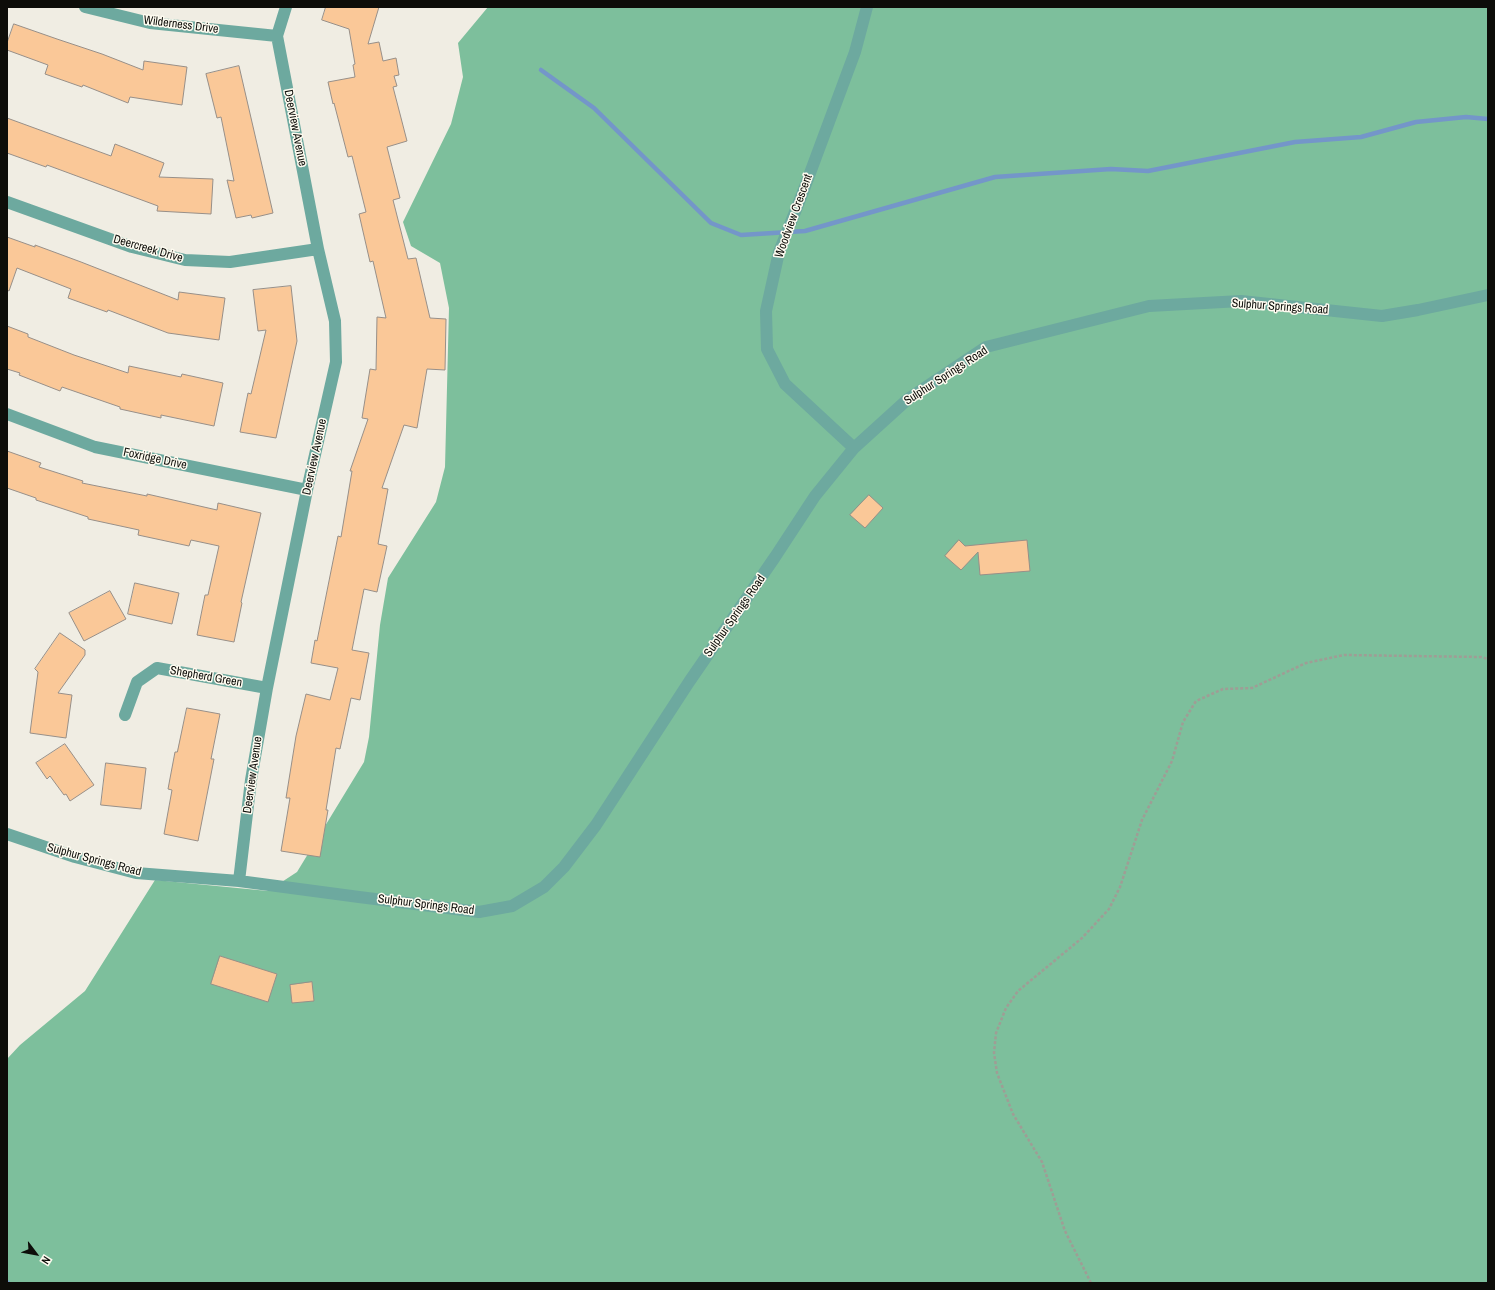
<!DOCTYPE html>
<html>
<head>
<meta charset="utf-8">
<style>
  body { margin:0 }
  #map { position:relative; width:1495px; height:1290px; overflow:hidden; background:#f0ede3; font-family:"Archivo Narrow",sans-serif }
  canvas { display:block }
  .frame { position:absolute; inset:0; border:8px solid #0d0d09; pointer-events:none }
  .north { position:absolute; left:16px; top:1234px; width:40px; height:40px; -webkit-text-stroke:3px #fefbf0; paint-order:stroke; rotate:122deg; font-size:11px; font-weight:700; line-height:16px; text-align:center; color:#0d0d09 }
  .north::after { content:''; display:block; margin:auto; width:14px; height:18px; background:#0d0d09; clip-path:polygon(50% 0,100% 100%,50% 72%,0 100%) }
</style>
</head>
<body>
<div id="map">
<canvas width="1495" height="1290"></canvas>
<div class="frame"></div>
<div class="north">N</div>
</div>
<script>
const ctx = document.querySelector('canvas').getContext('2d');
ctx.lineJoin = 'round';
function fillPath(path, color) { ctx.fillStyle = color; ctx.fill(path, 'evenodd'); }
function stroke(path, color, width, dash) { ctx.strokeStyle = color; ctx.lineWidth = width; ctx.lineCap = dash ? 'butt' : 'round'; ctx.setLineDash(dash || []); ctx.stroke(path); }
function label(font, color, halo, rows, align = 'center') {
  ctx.font = font + ' "Archivo Narrow",sans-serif'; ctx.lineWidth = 3; ctx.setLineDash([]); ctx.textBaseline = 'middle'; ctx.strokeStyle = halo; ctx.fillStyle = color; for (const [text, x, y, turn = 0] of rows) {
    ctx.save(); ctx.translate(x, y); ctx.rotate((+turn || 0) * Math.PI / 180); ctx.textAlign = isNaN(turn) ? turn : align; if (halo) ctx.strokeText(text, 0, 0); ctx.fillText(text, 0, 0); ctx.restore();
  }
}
fillPath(new Path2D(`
  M488 7H1488V1283H7V1059L20 1045 85 991 155 880 268 891 297 872 364 762 369 737 380 625 388 578 436 502 445 467 449 308 440 263 411 246 403 222 451 124 463 77 458 43Z`), '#7dbf9c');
stroke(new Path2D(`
  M541 70 594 108 711 223 741 235 805 231 995 177 1111 169 1148 171 1295 142 1361 137 1416 122 1466 117 1488 119
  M7 1282 8 1283`), '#7496c9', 4.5);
const building = new Path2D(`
  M326 7H379L368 44 379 42 383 61 396 58 399 75 394 76 397 86 393 87 407 141 387 147 400 198 393 200 408 259 416 258 430 318 446 319 445 370 427 369 417 428 404 425 382 488 388 489 378 544 387 546 377 592 364 589 352 650 369 653 360 700 351 698 340 749 336 748 326 810H328L320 857 281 851 290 798H286L296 736 306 694 330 700 338 668 311 663 315 640 317 641 338 536 341 537 352 471H350L368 419 362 418 370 369 376 370 377 317 386 318 373 261 370 262 359 214 366 212 352 156 348 157 334 103 333 104 328 82 355 77 353 65 355 64 349 29 322 20Z
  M14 24 57 39 102 54 143 70 144 61 187 67 182 105 130 97 128 103 83 85 82 87 45 74 48 65 7 50V43Z
  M239 66 273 213 252 218 251 215 236 218 227 180 234 181 221 117 217 118 206 74Z
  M7 118 111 156 115 144 164 163 159 177 213 179 211 214 157 211 158 206 47 165 46 167 7 153Z
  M7 237 35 247V245L81 262 178 300 179 292 225 298 219 340 168 333 108 310 107 312 68 298 71 289 17 268 9 291 7 290Z
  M291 286 297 341 276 438 240 432 248 393 251 394 266 330 258 331 253 290Z
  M7 326 28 334V337L74 355 128 373 129 366 181 377 182 374 223 383 214 426 161 415V418L120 409V407L62 387 60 391 19 375 20 373 7 369Z
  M7 451 41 463 39 467 83 481 82 483 147 496V494L217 510 218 503 261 513 241 602 242 603 234 642 197 635 205 595H208L219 546 191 540 189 546 138 535 139 530 88 519V517L36 500V498L7 488Z
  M869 495 883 508 865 528 850 515Z
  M959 540 965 546 1027 540 1030 571 980 575 978 552 961 570 945 556Z
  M135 583 179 593 172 624 128 614Z
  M110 591 126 619 84 641 69 613Z
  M60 633 85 650V655L58 693 72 695 66 738 30 733 38 672 35 669Z
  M187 708 220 714 211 759H214L198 841 164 834 172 790 168 789 175 752H177Z
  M65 744 94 785 70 801 66 794 64 795 50 776 47 779 36 763Z
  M106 763 146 768 141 809 101 805Z
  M220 956 277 974 268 1002 211 984Z
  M312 982 314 1001 292 1003 290 985Z`);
fillPath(building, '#fac898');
stroke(building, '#978f88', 1);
stroke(new Path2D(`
  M1091 1283 1065 1231 1042 1162 1013 1114 997 1073 994 1053 996 1033 1006 1008 1018 991 1082 938 1109 909 1120 887 1142 820 1172 761 1183 722 1196 701 1223 689 1252 688 1306 663 1344 655 1481 657 1488 659`), '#9f9d95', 2.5, [3, 2]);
stroke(new Path2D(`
  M85 7 150 23 277 36
  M7 202 132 247 185 260 230 262 318 249
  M7 414 95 447 307 490
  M854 448 785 384 767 349 766 311 779 252 803 192 855 52 867 7
  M125 715 137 682 157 668 267 688
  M7 834 75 857 136 873 239 881 359 897 479 912 512 906 544 887 564 867 596 825 689 682 775 557 815 496 854 448 908 399 986 347 1149 306 1241 301 1382 316 1418 310 1488 295
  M239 881 251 780 267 688 307 490 336 362 335 321 318 249 277 36 286 7`), '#6da99f', 12);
label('12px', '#0d0d09', '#fefbf0', [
  ["Wilderness Drive",181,25,7],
  ["Deerview Avenue",295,128,79],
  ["Woodview Crescent",794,216,-70],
  ["Deercreek Drive",148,249,16],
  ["Sulphur Springs Road",1280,307,4],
  ["Sulphur Springs Road",946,376,-33],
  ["Deerview Avenue",315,457,-78],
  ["Foxridge Drive",155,459,12],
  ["Sulphur Springs Road",735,616,-55],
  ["Shepherd Green",206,677,10],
  ["Deerview Avenue",253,775,-82],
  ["Sulphur Springs Road",94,860,15],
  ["Sulphur Springs Road",426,905,7]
]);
</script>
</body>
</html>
